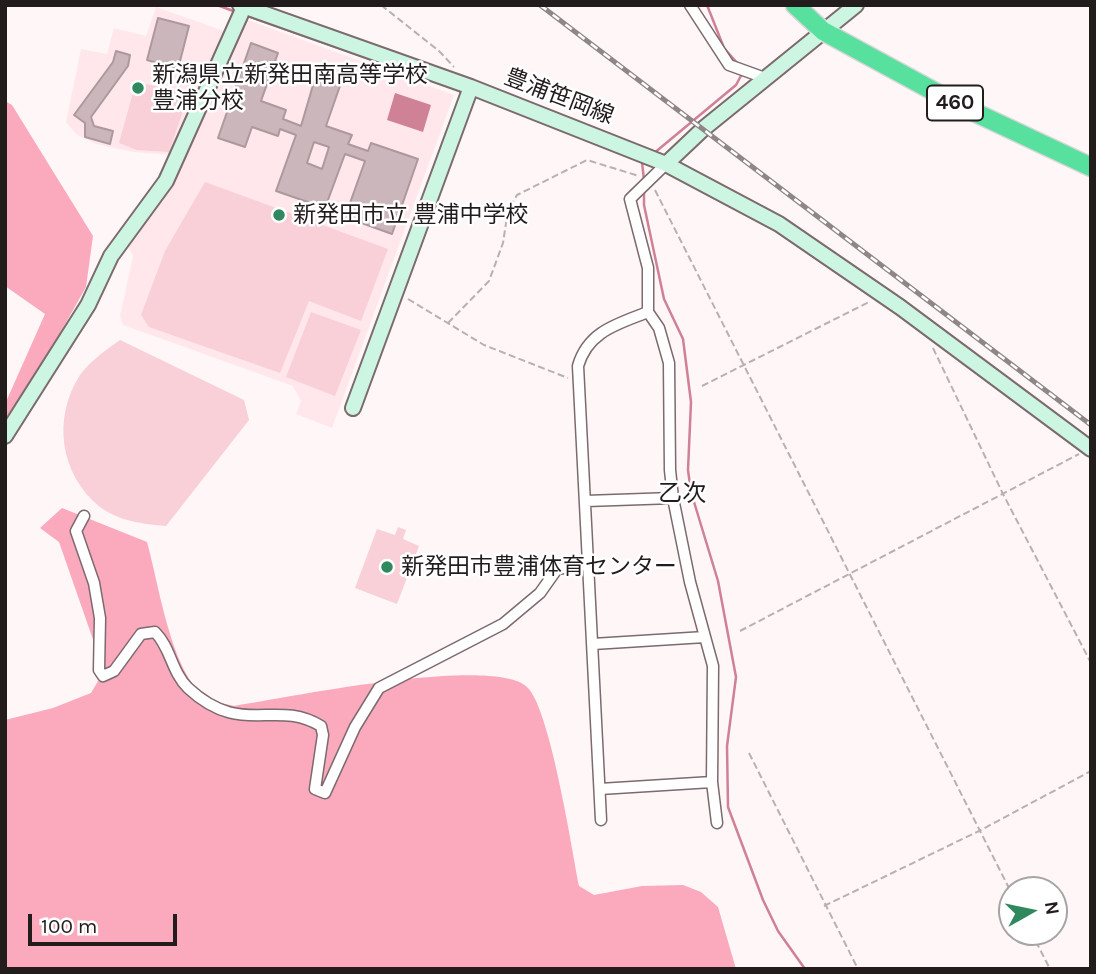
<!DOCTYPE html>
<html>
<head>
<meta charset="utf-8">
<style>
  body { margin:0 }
  #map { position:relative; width:1096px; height:974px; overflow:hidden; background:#fff6f8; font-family:Karla,sans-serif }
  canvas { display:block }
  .frame { position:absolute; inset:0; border:7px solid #231c1d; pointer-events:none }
  .north { position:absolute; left:998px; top:876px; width:70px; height:70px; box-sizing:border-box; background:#fff; border:2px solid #a7a4a5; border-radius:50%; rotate:81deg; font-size:19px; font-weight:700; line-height:28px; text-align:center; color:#231c1d }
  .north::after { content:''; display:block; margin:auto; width:24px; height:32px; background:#30895e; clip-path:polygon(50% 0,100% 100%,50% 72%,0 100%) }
  .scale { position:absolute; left:28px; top:914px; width:149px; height:32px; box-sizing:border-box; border:4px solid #231c1d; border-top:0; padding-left:9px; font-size:21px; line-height:24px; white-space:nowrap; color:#231c1d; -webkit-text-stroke:5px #fff; paint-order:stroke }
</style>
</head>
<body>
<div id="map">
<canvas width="1096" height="974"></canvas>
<div class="frame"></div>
<div class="north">N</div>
<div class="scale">100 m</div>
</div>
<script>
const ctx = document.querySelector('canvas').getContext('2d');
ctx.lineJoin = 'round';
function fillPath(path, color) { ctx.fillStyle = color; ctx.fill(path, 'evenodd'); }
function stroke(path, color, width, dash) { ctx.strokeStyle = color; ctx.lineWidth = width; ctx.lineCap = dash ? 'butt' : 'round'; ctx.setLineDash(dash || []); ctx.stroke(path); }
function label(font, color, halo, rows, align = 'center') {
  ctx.font = font + ' Karla,"Noto Sans JP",sans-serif'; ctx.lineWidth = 5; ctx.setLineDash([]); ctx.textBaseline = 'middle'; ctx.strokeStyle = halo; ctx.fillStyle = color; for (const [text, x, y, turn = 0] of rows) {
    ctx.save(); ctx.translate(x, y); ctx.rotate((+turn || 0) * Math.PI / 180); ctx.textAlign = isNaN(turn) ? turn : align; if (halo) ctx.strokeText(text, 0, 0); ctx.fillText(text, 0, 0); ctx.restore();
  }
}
fillPath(new Path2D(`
  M156 7 227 32 173 155 133 152 96 144 76 134 66 122 81 49 107 54 114 28 146 36Z
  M245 19 454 95 332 428 296 414 301 401 293 386 123 325 120 316 133 256 127 244 180 168Z`), '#ffe7ec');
fillPath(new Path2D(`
  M136 82 189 93 169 152 137 150 119 143Z
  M205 182 388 249 361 321 309 301 280 373 149 327 141 315 165 251Z
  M311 312 361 330 335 396 286 377Z
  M120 340 244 400 249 420 166 526C143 524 119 521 100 507 60 475 52 418 80 375 90 361 106 350 120 340Z
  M398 527 406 530 403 539 419 546 397 604 355 588 377 529 395 535Z`), '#f9cfd8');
fillPath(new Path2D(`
  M5 101 12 105 93 236 86 287 37 374 5 419V404L45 314 5 286Z
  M62 508 147 542C159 585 170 666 203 696 211 703 224 703 234 706 285 698 493 655 527 687 550 708 572 850 579 886L594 895 642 886 683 885 701 892 718 907 736 969H5V720L53 708 91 693 104 671 59 542 40 528Z`), '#fba9bd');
fillPath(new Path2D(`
  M395 93 431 105 423 132 387 120Z`), '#cf8195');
stroke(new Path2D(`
  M217 5 236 12
  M707 5 724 48 739 65
  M245 15 450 87
  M653 154 736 85 743 72
  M642 162 644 180
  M644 190V205L664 299 683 339 691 402 688 470 691 492 718 581 736 677 727 746 728 807 763 900 778 931 805 969`), '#cf8195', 2.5);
const building = new Path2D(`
  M158 18 189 26 178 69 147 60Z
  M251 43 278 53 261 101 286 110 283 119 301 126 316 75 341 83 326 126 352 135 348 144 368 151 371 143 418 159 392 234 345 217 365 161 345 154 325 208 276 191 296 135 280 129 278 136 252 127 245 147 218 138ZM314 142 329 147 322 169 307 163Z
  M116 51 130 55 128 66 91 117 94 126 113 131 110 144 85 137V123L74 115 113 62Z`);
fillPath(building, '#cbb7bb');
stroke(building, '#ad999d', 2);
const street = new Path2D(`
  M690 5 729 65 765 78
  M666 164 630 199 648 268V312L659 328 669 363 670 470 673 498 690 582 713 666 712 782 717 823
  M586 501 673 498
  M84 516 76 531 94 583 100 618 99 670 103 676 114 671 141 634 155 632C171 648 171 671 188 688 242 738 274 698 321 726L323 735 315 789 325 793 355 727 379 688 503 624 540 593 557 569 589 564
  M593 644 705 637
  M600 789 712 782
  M601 820 578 366C588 331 618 324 648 312`);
const secondary = new Path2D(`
  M240 5 471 87 666 164 703 129 856 5
  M666 164 779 224 900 307 1091 449
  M353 408 471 87
  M5 436 88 305 111 256 166 181 244 7`);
const highway = new Path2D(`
  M795 5 823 31 959 105 1091 167`);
stroke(street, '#7c6a6e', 13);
stroke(secondary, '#7c6a6e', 18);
stroke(highway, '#d7d6d6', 21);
stroke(new Path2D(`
  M381 5 439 51 454 67
  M655 190 1012 894
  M408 299 484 345 568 378
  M448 323 489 281 503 243 508 210 517 195 587 160 639 176
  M933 348 1003 494 1091 663
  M702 386 869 302
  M740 631 1079 454
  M749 753 858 969
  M824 906 979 831 1091 771
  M1031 932 1050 969`), '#b8b0b1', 2, [7, 3.5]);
stroke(street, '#fff', 10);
stroke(secondary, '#cdf6e2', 14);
stroke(highway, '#57e09e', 18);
const rail = new Path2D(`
  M540 5 1091 425`);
stroke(rail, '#8e8687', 5);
stroke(rail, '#fff', 2.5, [8]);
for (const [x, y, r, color] of [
  [138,88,7,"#30895e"],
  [279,215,7,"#30895e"],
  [387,567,7,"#30895e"]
]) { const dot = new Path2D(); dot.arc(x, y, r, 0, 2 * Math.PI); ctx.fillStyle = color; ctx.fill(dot); stroke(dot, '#fff', 2.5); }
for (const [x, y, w] of [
  [955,103,56]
]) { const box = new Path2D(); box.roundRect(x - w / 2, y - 17.5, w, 35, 5); ctx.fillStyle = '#fff'; ctx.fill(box); stroke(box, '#231c1d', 2); }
label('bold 21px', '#231c1d', null, [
  ["460",955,103]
]);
label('23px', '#231c1d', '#fff', [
  ["新潟県立新発田南高等学校",152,75],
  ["豊浦分校",152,101],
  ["新発田市立 豊浦中学校",293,215],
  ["新発田市豊浦体育センター",401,567]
], 'left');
label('23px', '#231c1d', '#fff', [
  ["豊浦笹岡線",559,97,21]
]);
label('24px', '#231c1d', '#fff', [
  ["乙次",682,494]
]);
</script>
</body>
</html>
